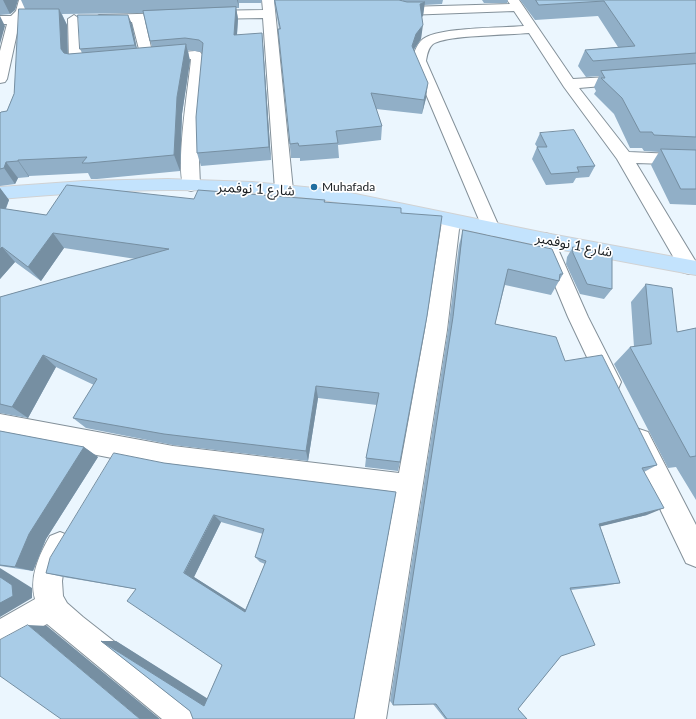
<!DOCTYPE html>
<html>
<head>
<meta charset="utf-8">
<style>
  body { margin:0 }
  canvas { display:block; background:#ebf6fe }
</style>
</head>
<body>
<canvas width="696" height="719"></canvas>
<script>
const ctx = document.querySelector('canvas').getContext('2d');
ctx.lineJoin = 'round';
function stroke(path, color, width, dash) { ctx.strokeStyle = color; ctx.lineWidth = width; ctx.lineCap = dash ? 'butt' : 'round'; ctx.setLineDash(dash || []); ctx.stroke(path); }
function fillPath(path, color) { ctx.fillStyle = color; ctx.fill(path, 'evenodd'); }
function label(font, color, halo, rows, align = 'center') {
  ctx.font = font + ' Lato,"Noto Sans Arabic",sans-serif'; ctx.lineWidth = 3.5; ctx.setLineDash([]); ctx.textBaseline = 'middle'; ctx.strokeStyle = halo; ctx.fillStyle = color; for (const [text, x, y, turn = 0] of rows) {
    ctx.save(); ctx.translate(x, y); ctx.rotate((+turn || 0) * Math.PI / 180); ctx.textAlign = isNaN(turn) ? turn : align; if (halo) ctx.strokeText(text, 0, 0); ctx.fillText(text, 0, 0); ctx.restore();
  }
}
const minor = new Path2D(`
  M19 0H31L28 12 25 16H49L55 20 49 24H19L7 79 5 82 0 83V51L7 24H0V16H11L16 11Z
  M262 0H274L293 190 290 194 284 196 278 194 275 190 263 18 207 19 201 15 207 11 263 10Z
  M388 0H400L407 7 510 4 507 0H519L573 79 626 76 631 77 633 80 631 83 626 84 579 88 629 152 696 155V165L636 163 696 262V272L689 274 682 272 617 159 564 87 529 33C510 35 446 35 433 44 428 48 427 55 426 61L500 229 497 234 491 236 485 234 412 61C414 53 416 45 423 39 439 27 502 28 524 26L514 11 406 15 396 12Z
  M175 13 181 17 179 20 145 21 153 56 159 54 195 51 200 52 205 58 198 137 200 185 197 189 191 191 185 189C174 172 189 84 191 59L159 62 153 59 147 62 142 61 132 22 99 23 93 19 99 15Z
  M74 15 80 19 83 61H100L102 64 100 67C90 69 75 72 69 63L68 19Z
  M451 215 457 216 460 221 447 330 386 719H354L395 498 173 470 0 436V414L173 446 399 473 425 330 442 221 445 216Z
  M545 233 552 235 554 240 588 317 621 382 618 389 610 392 602 389 568 317 536 240 538 235Z
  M639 429 648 432 696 525V567L686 563 627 440 630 432Z
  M60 532 70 536 74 546 64 567 62 581 63 596 67 603 83 617 199 708 204 719H162L47 624 0 650V619L35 599C29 577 39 555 50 536Z`);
const major = new Path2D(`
  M168 179 252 182 336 190 545 233 696 261V275C625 262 555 249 484 234 435 223 385 210 335 202 225 184 111 189 0 199V187L84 181Z`);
stroke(minor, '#84919a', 2);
stroke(major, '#d1d2d3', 2);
fillPath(minor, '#fff');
fillPath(major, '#c3e3fd');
fillPath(new Path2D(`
  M0 0H18L15 10 10 14 0 15Z
  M21 0H262L261 3H239V8H236L238 19 237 35 263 45 271 160 201 166 197 153 202 52 188 50 190 61 182 114 180 171 97 179H91L88 173 29 176V177L18 178 15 184 0 186V113L7 111 14 94 25 9ZM143 13 152 47 137 49 132 24 80 49 82 53 68 54 67 25 62 14Z
  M274 0H399L403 1 402 0H443L442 4 424 5 423 16 422 17 421 39 414 50 426 98 422 114 376 109 382 126 381 140 338 145 339 158 300 161V158H291L279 29Z
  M482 0H508L507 3H484Z
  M520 0H696V205L670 204 651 165 659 152 644 151 642 148H630L614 114 594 94 596 91 594 87 599 76 586 77 578 66 585 50 618 47 598 16 535 20Z
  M540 133 595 166 589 177 576 178 573 183 546 185 532 159 537 147 535 144Z
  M0 188 9 200 6 209 46 215 194 199 325 200V202L401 213 400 462 398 471 365 467 366 458 377 405 318 398 308 461 173 445 86 428 73 418 94 385 56 367 28 418 0 413V297L136 259 64 248 41 281 15 262 0 279Z
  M463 230 563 274 551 295 505 285 495 324 565 361 657 465 644 472 647 515 600 526 620 583 604 586 571 590 561 656 518 709 527 719H445L433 704 393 705 390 701 448 330 459 245Z
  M573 247 612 289 604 299 580 294 566 264 567 257Z
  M646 284 677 332 696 328V500L676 467 668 468 614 364 630 347H634L631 302Z
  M0 431 84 447 98 457 46 539 33 571 0 566Z
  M164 463 396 492 354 719 190 711 101 641H116L207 699 222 665 135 589 63 577 46 573ZM221 522 263 534 255 557 260 562 265 564 245 610 194 577Z`), '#91afc7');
fillPath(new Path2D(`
  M3 0H18L15 10 10 14Z
  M237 0H238L239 8Z
  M425 2 423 16 418 18 420 4Z
  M236 7 238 19 236 47 234 35Z
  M59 9 67 25 68 65 61 49Z
  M128 15 132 24 138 55 135 45Z
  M0 16 5 26 0 44Z
  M423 25 421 39 414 49 411 61 412 46 416 34Z
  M262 33 263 45 271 160 269 147Z
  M186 44 190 61 182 114 180 171 174 155 177 97Z
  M428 83 426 98 422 114 424 100Z
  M18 160 29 176V177L18 161Z
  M6 162 18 178 15 184 4 168Z
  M0 188 9 200 0 222Z
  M53 233 64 248 41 281 28 267Z
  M2 247 15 262 0 279V249Z
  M43 355 56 367 28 418 12 407Z
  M316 386 318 398 308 461 306 451Z
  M84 447 98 457 46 539 33 571 15 567 29 534Z
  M664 508 647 515 586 530 599 524Z
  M214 515 221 522 194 577 251 613 245 612 184 573Z
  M0 568 32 588V598L0 617Z
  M28 625 47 626 160 719H140Z
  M101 641H116L213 702 204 706Z`), '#768fa2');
const building = new Path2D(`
  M275 0H399L407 2H425L420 4 423 25 416 34 412 46 428 83 424 100 371 93 382 126 336 131 338 143 299 146 298 143 290 144 278 29H280Z
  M536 0H696V53L593 61 585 50 635 46 604 1 539 5Z
  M236 7 234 35 262 33 269 147 197 153 196 117 203 43 199 40 185 38 150 41 143 11Z
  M19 9H59L61 49 64 53 69 54 186 44 177 97 174 155 89 163H82L87 157 18 160V161L6 162 4 168 0 169V113L1 112 7 111 14 94Z
  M78 15H128L135 45 80 49Z
  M696 64V137L654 135 652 132H640L622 98 601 78H605L601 71Z
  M574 130 595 166 577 167 579 172 551 174 537 147H547L540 133Z
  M661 149 696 150V189H681Z
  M67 185 194 199 198 190 325 200 324 202 401 208V213L442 216 427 316 400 462 366 458 379 393 316 386 306 451 164 434 73 418 97 379 43 355 12 407 0 404V297L169 249 53 233 28 267 2 247 0 249V208L46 215Z
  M463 230 552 249 563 274H560L559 281 508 269 495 324 556 337 565 361 602 355 657 465 642 468 664 508 599 524 620 583 570 588 595 645 561 656 518 709 527 719H447L436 704 393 705 453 317Z
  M573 247 612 254V289L587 284 573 253Z
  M646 284 672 288 677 332 696 328V456L690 457 630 347 651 344Z
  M0 431 84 447 29 534 15 567 0 565Z
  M114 453 164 463 396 492 354 719H193L190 711 101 641 204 706 222 665 127 601 136 589 46 573 50 558ZM214 515 264 529 255 557 266 561 245 612 184 573Z
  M0 577 12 585 13 596 0 603Z
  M28 625 140 719H61L0 676V640Z`);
fillPath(building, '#a9cce7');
stroke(building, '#768fa2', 1);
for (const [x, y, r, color] of [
  [314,187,4,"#206ea0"]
]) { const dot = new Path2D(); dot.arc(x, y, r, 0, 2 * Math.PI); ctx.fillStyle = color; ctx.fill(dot); stroke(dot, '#fff', 1.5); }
label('12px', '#181d21', '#fff', [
  ["Muhafada",322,187]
], 'left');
label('14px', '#181d21', '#fff', [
  ["شارع 1 نوفمبر",256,189,3],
  ["شارع 1 نوفمبر",574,245,11]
]);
</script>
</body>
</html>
